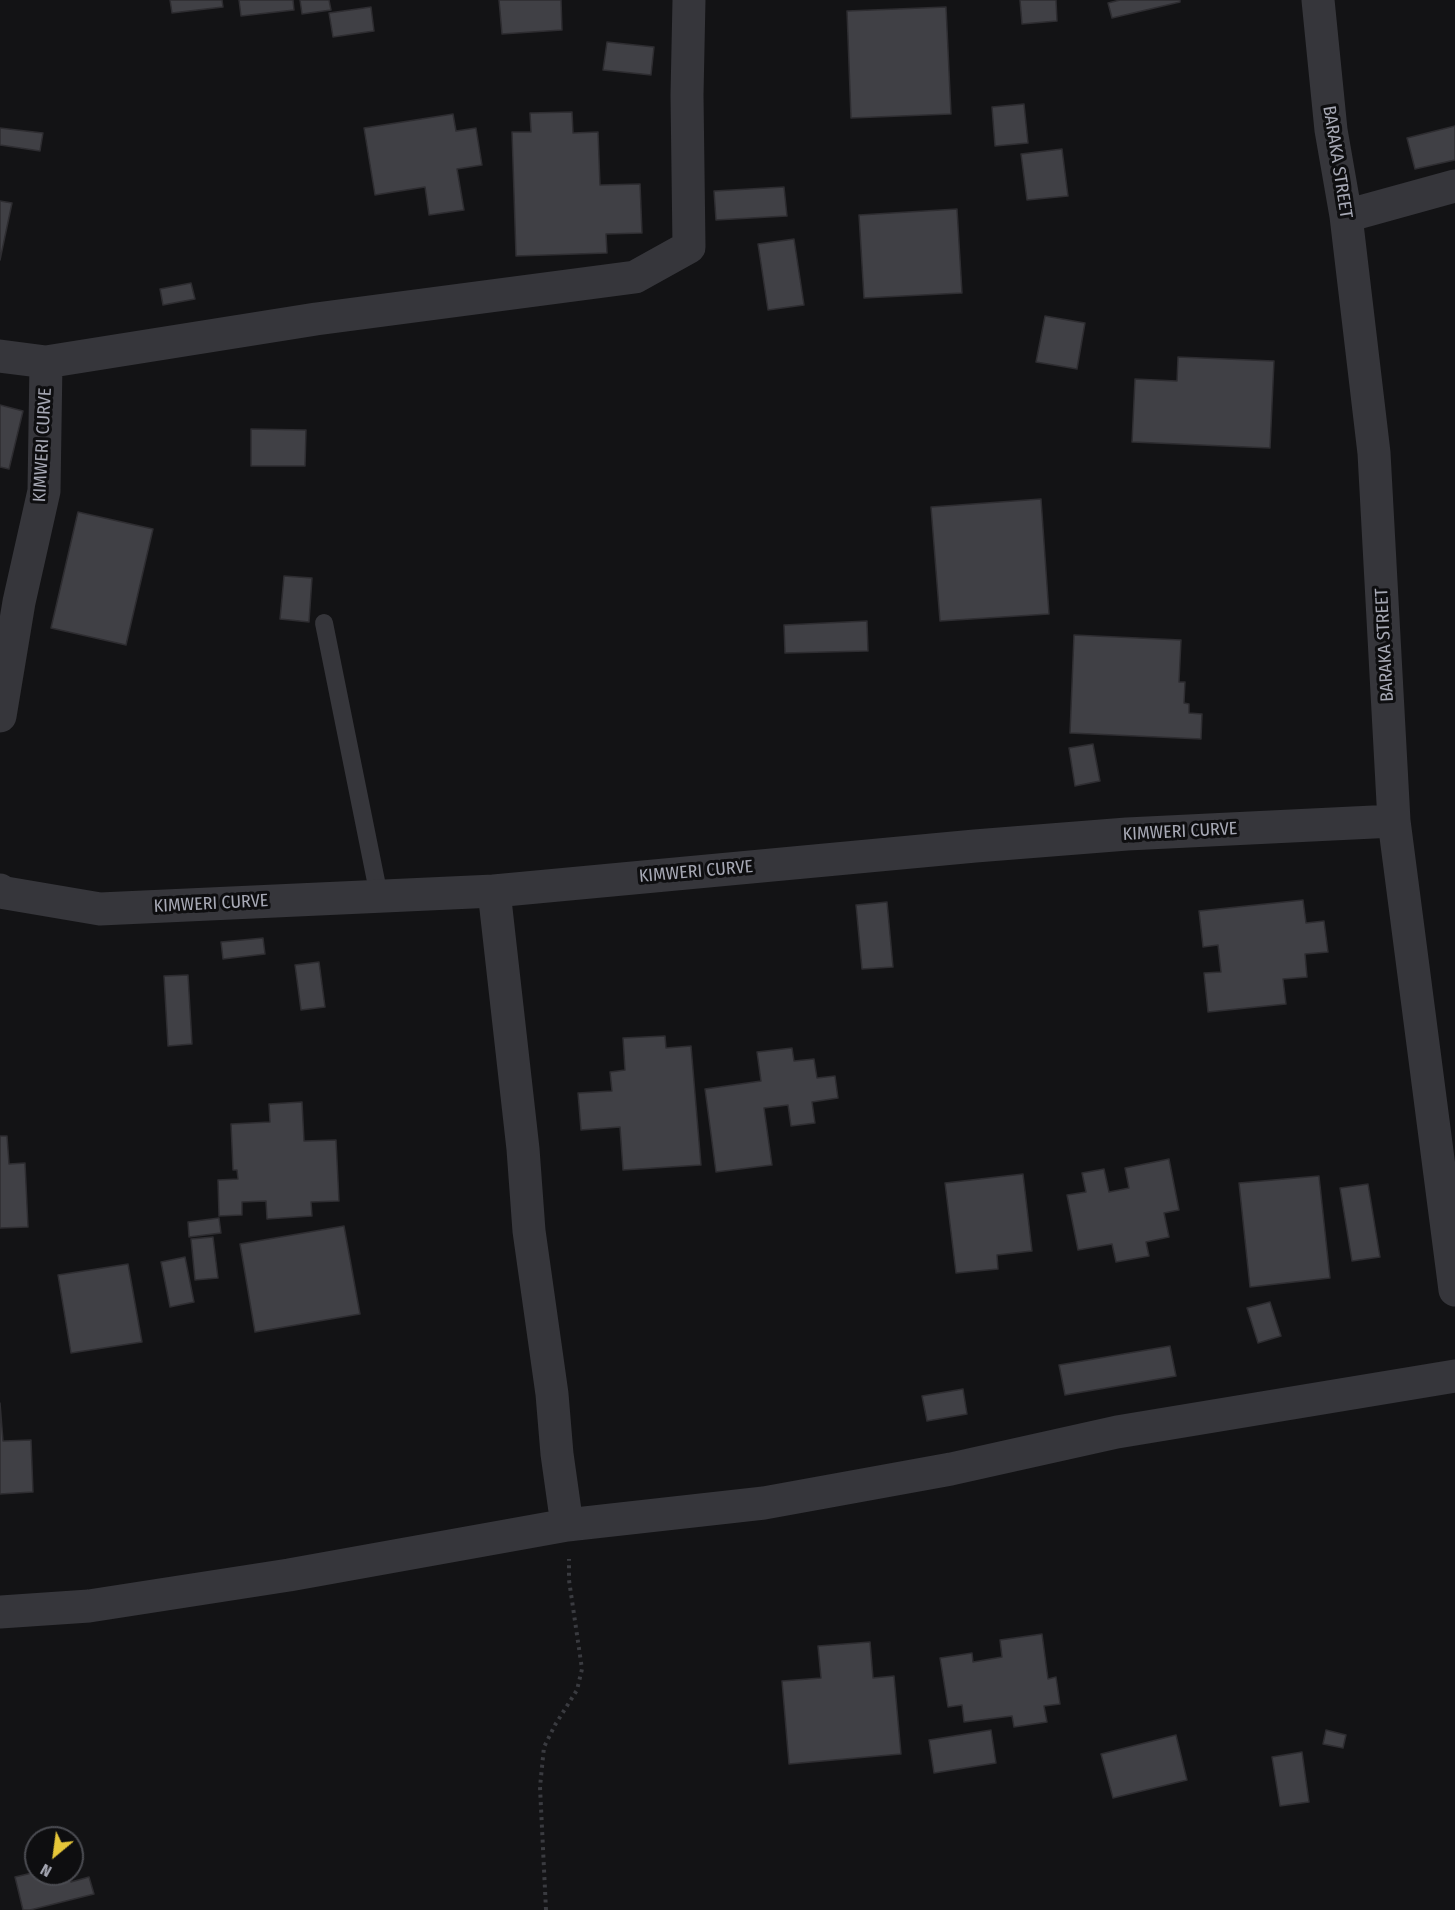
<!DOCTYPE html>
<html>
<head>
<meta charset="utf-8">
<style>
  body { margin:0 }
  #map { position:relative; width:1455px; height:1910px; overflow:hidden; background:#131315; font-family:"Fira Sans Condensed",sans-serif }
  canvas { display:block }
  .north { position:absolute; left:24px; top:1826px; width:60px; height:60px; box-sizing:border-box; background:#0e0e10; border:2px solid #4b4c52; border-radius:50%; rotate:209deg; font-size:16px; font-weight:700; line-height:24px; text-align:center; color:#a6a8b4 }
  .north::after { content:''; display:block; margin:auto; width:21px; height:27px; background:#e7c739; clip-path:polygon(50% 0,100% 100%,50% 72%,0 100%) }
</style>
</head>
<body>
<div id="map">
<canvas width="1455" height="1910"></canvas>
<div class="north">N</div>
</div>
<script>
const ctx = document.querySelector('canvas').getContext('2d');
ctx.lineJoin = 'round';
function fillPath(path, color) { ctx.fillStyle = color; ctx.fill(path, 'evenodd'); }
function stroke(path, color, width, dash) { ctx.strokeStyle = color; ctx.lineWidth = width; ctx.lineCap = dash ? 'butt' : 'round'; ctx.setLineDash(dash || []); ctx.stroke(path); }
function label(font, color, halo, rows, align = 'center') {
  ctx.font = font + ' "Fira Sans Condensed",sans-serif'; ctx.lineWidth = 6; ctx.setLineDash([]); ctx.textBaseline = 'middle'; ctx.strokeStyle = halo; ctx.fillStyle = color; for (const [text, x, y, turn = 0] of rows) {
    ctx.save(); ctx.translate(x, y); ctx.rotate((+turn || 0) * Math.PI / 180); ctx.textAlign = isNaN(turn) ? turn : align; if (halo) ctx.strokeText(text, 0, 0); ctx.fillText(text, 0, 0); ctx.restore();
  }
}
const building = new Path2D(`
  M170 0H222L223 7 172 13Z
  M239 0H293L294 10 241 16Z
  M300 0H329L331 10 302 14Z
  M499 0H561L562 30 502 34Z
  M1020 0H1056L1057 21 1022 24Z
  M1120 0H1180V2L1112 18 1108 3Z
  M371 7 374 31 333 37 329 13Z
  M946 7 951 114 851 118 847 11Z
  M607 42 654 47 651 75 603 70Z
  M1024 104 1028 143 995 146 992 107Z
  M572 112 573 133 598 132 600 185 640 184 642 233 606 234 607 253 516 256 512 132H531L530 113Z
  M453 114 456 131 476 128 482 165 457 169 464 210 429 215 425 187 375 195 364 128Z
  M1455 126V160L1415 169 1407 138Z
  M0 128 43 133 40 151 0 145Z
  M1062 149 1068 196 1027 200 1021 154Z
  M784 187 787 216 716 220 714 191Z
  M0 201 12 203 0 260Z
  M957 209 962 293 864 298 859 215Z
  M794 239 804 305 768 310 758 244Z
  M191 283 195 299 163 305 160 289Z
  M1045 316 1085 323 1077 369 1036 362Z
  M1178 357 1274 361 1270 448 1132 442 1135 379 1177 381Z
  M0 405 23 411 9 469 0 467Z
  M251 429 306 430 305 466H251Z
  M1041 499 1049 614 940 621 931 507Z
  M78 512 153 529 126 645 51 628Z
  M284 576 312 578 309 622 280 619Z
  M867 621 868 651 785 653 784 625Z
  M1074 635 1181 640 1179 682H1185L1184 703 1189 704V713L1202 714 1201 739 1070 733Z
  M1093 744 1100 781 1075 786 1069 748Z
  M1303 900 1306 923 1324 921 1328 952 1305 954 1307 977 1283 979 1286 1004 1208 1012 1204 973 1221 972 1218 945 1203 947 1199 911Z
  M887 902 893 967 862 969 856 905Z
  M263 938 265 954 223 959 221 942Z
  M319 962 325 1007 301 1010 295 965Z
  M188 975 192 1044 168 1046 164 976Z
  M665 1036 666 1048 691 1046 701 1165 623 1170 620 1127 581 1130 578 1093 612 1091 610 1072 625 1070 623 1038Z
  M792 1048 794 1061 814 1059 817 1078 835 1076 838 1098 812 1102 815 1123 791 1126 788 1105 764 1108 772 1165 716 1172 705 1089 761 1081 757 1052Z
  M302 1102 304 1141 336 1140 339 1201 311 1202 312 1216 267 1219 266 1201 242 1202V1215L219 1216 218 1180 238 1179 237 1170H233L231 1124 270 1122 269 1104Z
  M0 1136H7L9 1164 25 1163 28 1227 0 1228Z
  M1169 1159 1179 1210 1164 1213 1169 1237 1146 1242 1149 1256 1116 1262 1112 1244 1078 1250 1067 1195 1086 1192 1082 1173 1104 1169 1109 1192 1129 1188 1125 1168Z
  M1023 1174 1032 1251 997 1255 998 1269 956 1273 945 1183Z
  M1319 1176 1330 1278 1250 1287 1239 1183Z
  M1368 1184 1380 1257 1352 1261 1340 1188Z
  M219 1218 221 1233 189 1237 188 1222Z
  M344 1226 360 1314 255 1332 240 1244Z
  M213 1237 218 1278 195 1280 191 1239Z
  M185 1257 194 1302 170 1307 161 1262Z
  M128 1264 142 1342 71 1353 58 1275Z
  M1270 1302 1281 1336 1258 1343 1247 1308Z
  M1170 1346 1176 1376 1065 1395 1059 1365Z
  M963 1389 967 1414 927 1421 922 1396Z
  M0 1403 3 1441 31 1440 33 1492 0 1494Z
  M1042 1634 1048 1679 1056 1677 1060 1704 1044 1706 1047 1722 1014 1727 1012 1716 964 1722 962 1705 948 1707 940 1658 972 1653 973 1662 1002 1657 1000 1640Z
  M870 1642 873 1678 894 1676 901 1754 789 1764 782 1681 821 1678 818 1646Z
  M991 1730 996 1763 934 1773 929 1740Z
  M1326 1730 1346 1735 1343 1748 1323 1744Z
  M1176 1735 1187 1780 1113 1798 1101 1754Z
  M1302 1752 1309 1802 1280 1806 1272 1757Z
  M36 1872V1874H69L71 1882 89 1877 94 1894 30 1910H23L15 1877Z`);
fillPath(building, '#404045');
stroke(building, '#2e2d31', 1.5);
stroke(new Path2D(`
  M546 1910 540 1787 544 1747 555 1725 577 1690 582 1669 569 1580V1559`), '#3a3b40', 4, [3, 4.5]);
stroke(new Path2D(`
  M324 623 379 896`), '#36363b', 18);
stroke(new Path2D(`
  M1318 0 1331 130 1346 216 1374 453 1394 821 1455 1290
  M1346 216 1455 186
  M0 356 46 362 44 491 19 602 0 716
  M46 362 316 319 635 277 689 247 687 95 689 0
  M0 890V892L100 909 494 891 975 846 1127 834 1394 821
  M494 891 523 1149 529 1231 552 1394 557 1454 567 1525
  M0 1612 89 1606 289 1575 567 1525 764 1503 951 1469 1117 1432 1455 1376`), '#36363b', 33);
label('18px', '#a6a8b4', '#0e0e10', [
  ["BARAKA STREET",1337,162,81],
  ["KIMWERI CURVE",43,445,-87],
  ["BARAKA STREET",1385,645,-93],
  ["KIMWERI CURVE",1180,832,-3],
  ["KIMWERI CURVE",696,872,-5],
  ["KIMWERI CURVE",211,904,-3]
]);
</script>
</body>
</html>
